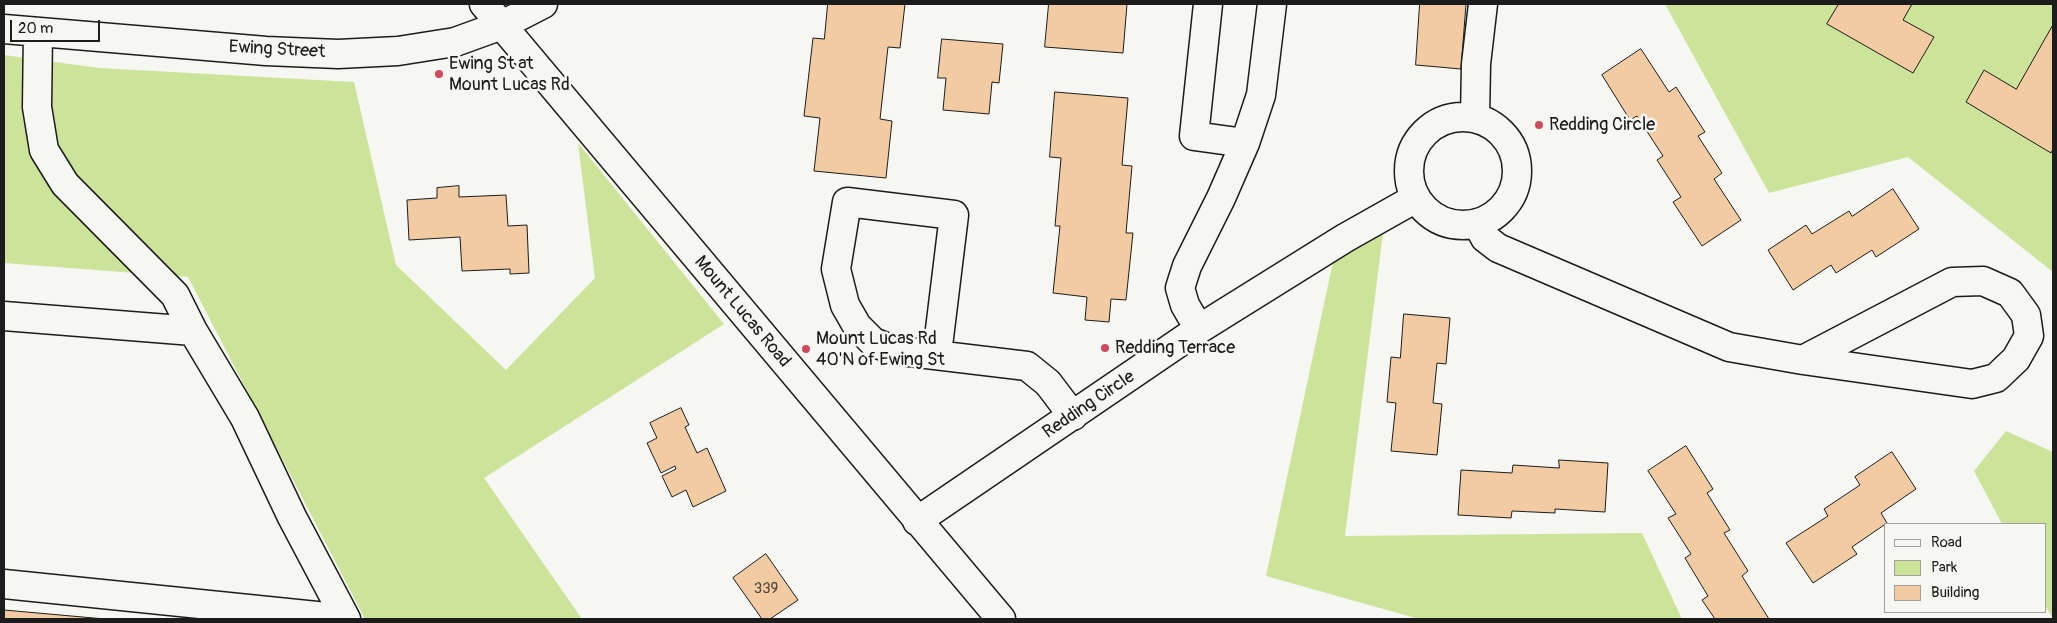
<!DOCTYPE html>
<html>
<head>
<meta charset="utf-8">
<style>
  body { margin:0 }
  #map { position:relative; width:2057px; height:623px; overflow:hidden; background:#f6f6f2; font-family:Pangolin,sans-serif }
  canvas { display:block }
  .frame { position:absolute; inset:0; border:5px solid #1c1c1c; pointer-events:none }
  .legend { position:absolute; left:1884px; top:523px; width:162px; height:90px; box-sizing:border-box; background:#f6f6f2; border:1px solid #9f9f9c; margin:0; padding:6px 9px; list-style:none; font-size:15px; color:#1c1c1c }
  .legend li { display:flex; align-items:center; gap:10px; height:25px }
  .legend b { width:25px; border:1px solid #9f9f9c }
  .scale { position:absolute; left:10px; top:20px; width:90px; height:22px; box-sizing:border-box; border:2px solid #1c1c1c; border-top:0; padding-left:6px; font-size:15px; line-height:18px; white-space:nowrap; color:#1c1c1c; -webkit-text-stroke:4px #f6f6f2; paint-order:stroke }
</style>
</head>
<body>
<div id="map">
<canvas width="2057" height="623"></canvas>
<div class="frame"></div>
<ul class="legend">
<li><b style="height:6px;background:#f6f6f2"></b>Road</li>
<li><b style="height:14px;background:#cbe49a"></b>Park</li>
<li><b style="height:14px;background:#f2cba2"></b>Building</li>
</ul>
<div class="scale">20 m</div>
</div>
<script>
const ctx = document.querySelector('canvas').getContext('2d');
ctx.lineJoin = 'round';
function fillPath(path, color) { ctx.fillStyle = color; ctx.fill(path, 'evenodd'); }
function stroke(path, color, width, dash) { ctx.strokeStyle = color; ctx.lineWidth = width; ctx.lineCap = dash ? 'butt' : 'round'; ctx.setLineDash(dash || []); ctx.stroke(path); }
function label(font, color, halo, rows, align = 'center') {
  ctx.font = font + ' Pangolin,sans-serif'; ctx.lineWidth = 5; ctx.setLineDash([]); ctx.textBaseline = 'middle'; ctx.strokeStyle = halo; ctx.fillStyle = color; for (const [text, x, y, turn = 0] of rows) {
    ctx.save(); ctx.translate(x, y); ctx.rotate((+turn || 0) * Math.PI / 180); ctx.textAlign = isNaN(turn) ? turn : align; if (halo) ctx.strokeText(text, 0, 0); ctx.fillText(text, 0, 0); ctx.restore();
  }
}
fillPath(new Path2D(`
  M1665 4H2053V272L1908 157 1769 193Z
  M4 55 99 68 354 82 396 265 506 370 595 278 578 143 724 324 484 478 582 619H365L188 277 4 263Z
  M1384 225 1345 536 1642 533 1682 619H1419L1266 576 1334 257Z
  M2006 431 2053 452V619L2046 607V524H2002L1974 471Z`), '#cbe49a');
const building = new Path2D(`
  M828 4H905L900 48 888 47 880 119 892 121 886 178 814 171 820 118 804 116 813 38 824 39Z
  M1049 4H1127L1123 53 1045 47Z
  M1420 4H1466L1461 69 1416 65Z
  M1839 4H1912L1903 20 1934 37 1913 73 1827 24Z
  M2053 25V149L2051 153 1966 102 1984 70 2016 89Z
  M942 39 1003 44 999 83 992 82 989 114 943 110 946 78H938Z
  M1641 49 1669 92 1676 87 1705 132 1698 136 1722 173 1714 179 1741 220 1702 246 1673 202 1681 197 1657 160 1663 156 1637 116 1630 120 1602 75Z
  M1055 92 1128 98 1122 165 1132 166 1126 233H1133L1126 300 1111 299 1109 322 1085 320 1087 297 1053 293 1060 226H1055L1061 158 1050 157Z
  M459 186V197L506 195 508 226 527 225 529 273 510 274V269L462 271 460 237 409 240 407 200 437 198V188Z
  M1893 189 1919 229 1876 257 1872 250 1836 273 1831 265 1793 290 1768 250 1806 225 1812 234 1849 211 1852 216Z
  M1404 314 1450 318 1446 364 1437 363 1433 403 1442 404 1437 455 1391 451 1396 403 1387 402 1391 357 1400 358Z
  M681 408 689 425 685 427 697 453 707 448 726 491 693 507 686 490 672 497 662 476 676 469 675 466 661 473 647 443 657 438 650 423Z
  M1686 446 1713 489 1707 493 1730 530 1724 533 1748 571 1742 576 1769 619H1715L1702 600 1708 596 1685 558 1691 554 1668 518 1676 514 1648 471Z
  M1892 452 1916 489 1881 513 1887 523 1852 547 1857 554 1813 583 1786 543 1828 516 1824 509 1860 485 1855 477Z
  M1559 460 1608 463 1605 512 1555 509V513L1512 511 1511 518 1458 515 1461 470 1512 473 1513 465 1559 468Z
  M766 554 798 600 770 619H762L733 578Z
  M4 610 105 619H4Z`);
fillPath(building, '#f2cba2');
stroke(building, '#1c1c1c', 1);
const minor = new Path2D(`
  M484 4 1001 619
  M1208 4 1194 136 1245 143
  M4 29 266 51 338 54 398 51 455 42 502 25 543 4
  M38 33 37 107 44 150 65 184 175 295 193 331 245 418 292 517 346 619
  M1409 171a54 54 0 1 1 108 0a54 54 0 1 1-108 0Z
  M1475 118 1476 64 1483 4
  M1477 223 1485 238 1498 248 1729 347 1803 360 1972 384 1996 378 2016 359 2029 336 2026 315 2010 293 1983 281 1952 282 1803 360
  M4 316 193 331
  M1199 329 1185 305 1180 288 1187 266 1221 198 1245 143 1261 95 1272 4
  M937 354 954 215 847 202 836 269 845 305 857 326 873 342 893 350 1027 366 1048 383 1073 416
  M917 521 1199 329 1345 238 1416 198
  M4 584 346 619`);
stroke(minor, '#1c1c1c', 31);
stroke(minor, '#f6f6f2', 28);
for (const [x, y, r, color] of [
  [439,74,5,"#d1495b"],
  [1539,125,5,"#d1495b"],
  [1105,348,5,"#d1495b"],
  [806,349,5,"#d1495b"]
]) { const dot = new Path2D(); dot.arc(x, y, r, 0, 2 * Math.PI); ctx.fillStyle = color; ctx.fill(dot); stroke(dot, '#f6f6f2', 2); }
label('15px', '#52483e', null, [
  ["339",766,589]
]);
label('18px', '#1c1c1c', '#f6f6f2', [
  ["Ewing Street",277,50,3],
  ["Mount Lucas Road",742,312,50],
  ["Redding Circle",1089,405,-34]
]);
label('18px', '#1c1c1c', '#f6f6f2', [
  ["Ewing St at",449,64],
  ["Mount Lucas Rd",449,85],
  ["Redding Circle",1549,125],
  ["Mount Lucas Rd",816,339],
  ["40'N of Ewing St",816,360],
  ["Redding Terrace",1115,348]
], 'left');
</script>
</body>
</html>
